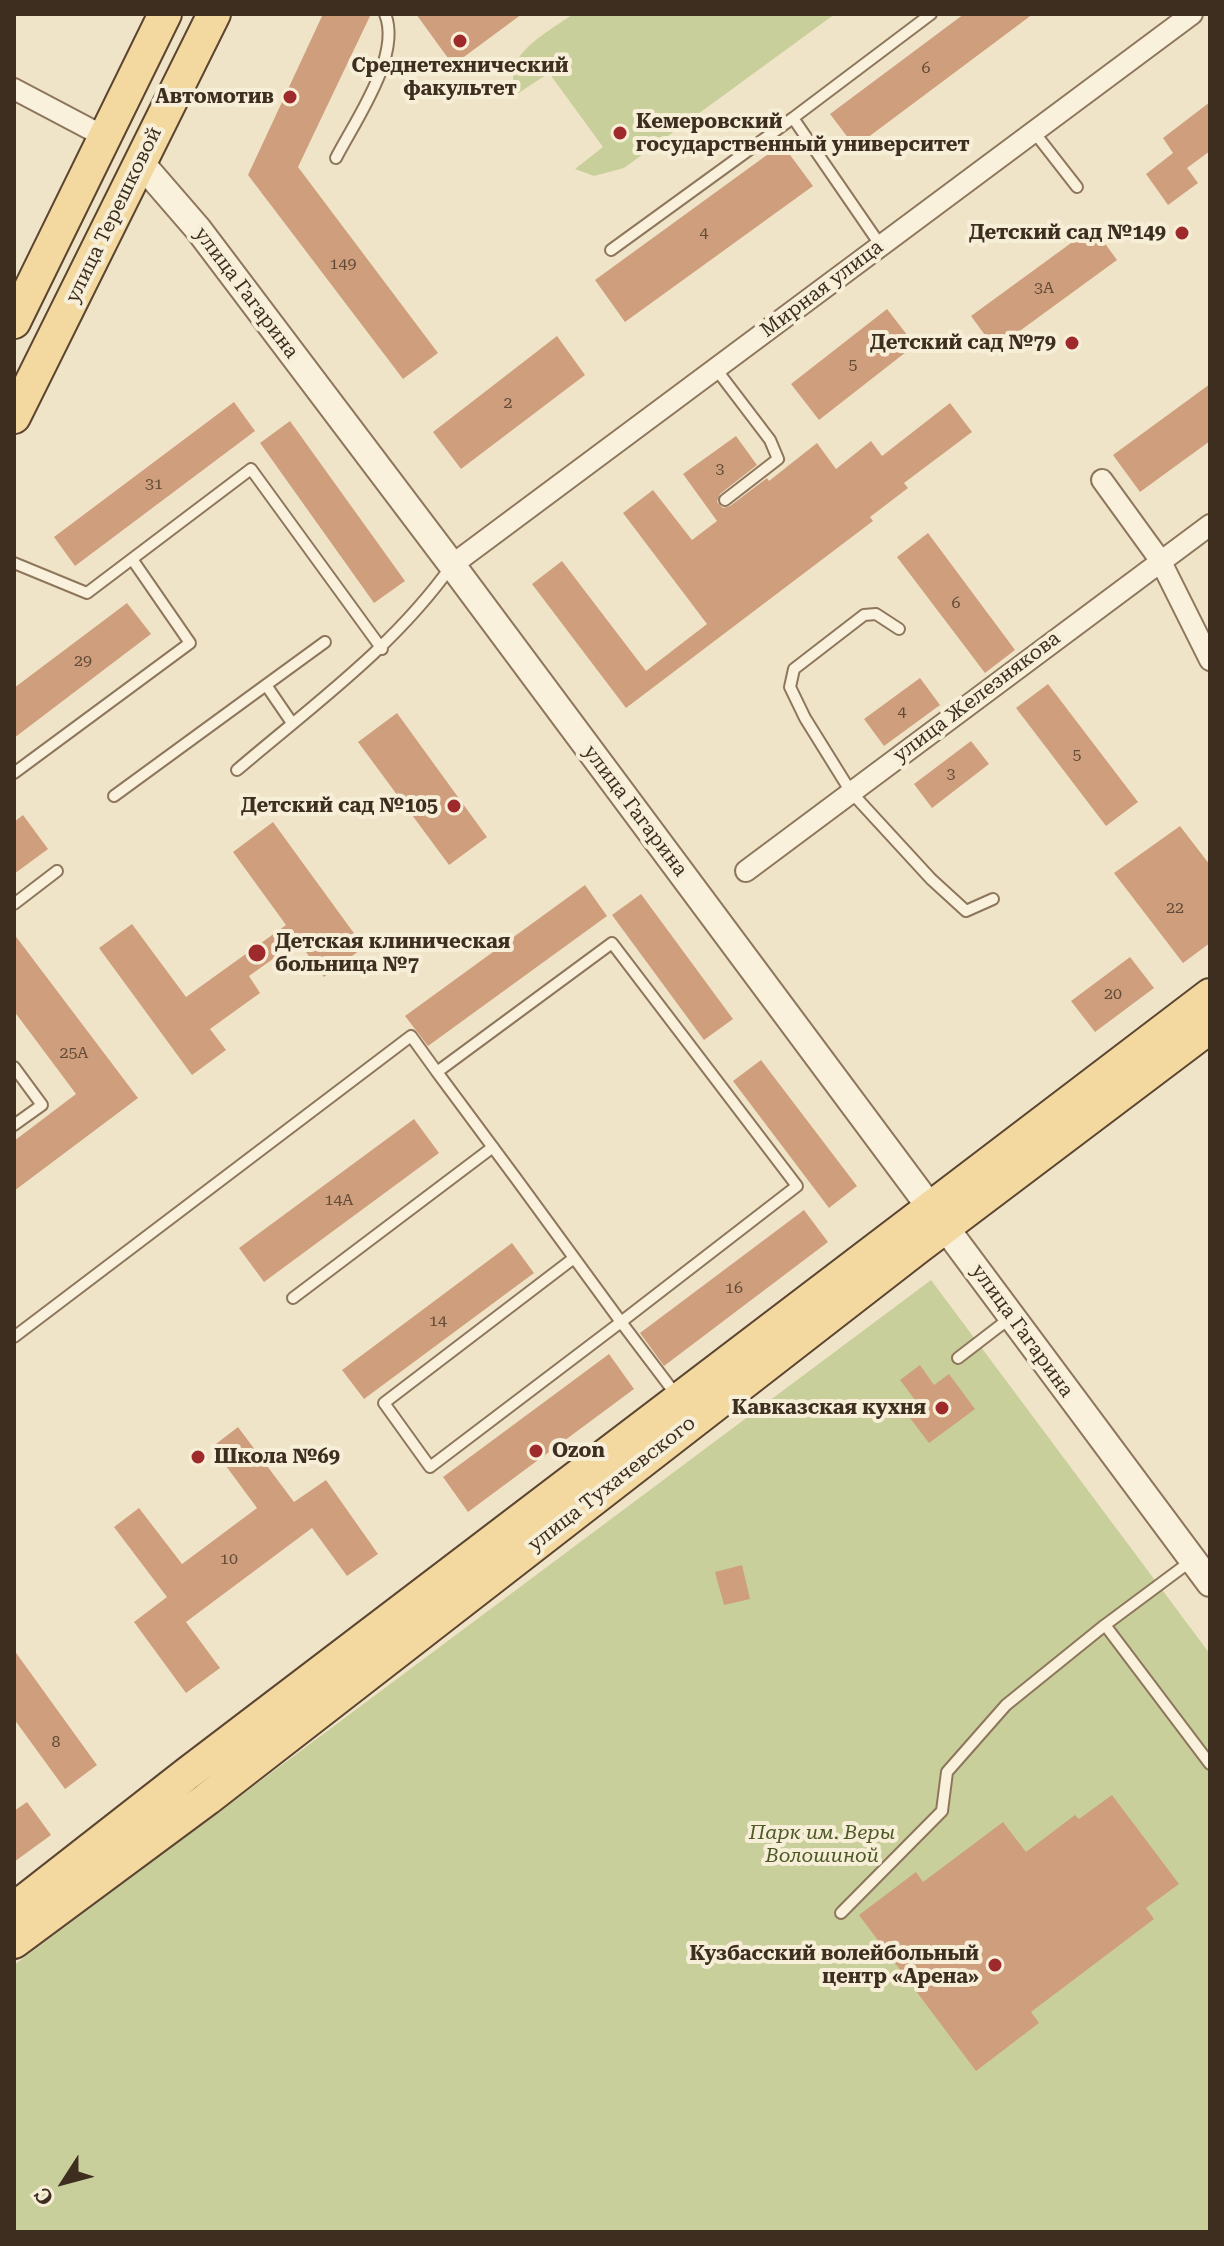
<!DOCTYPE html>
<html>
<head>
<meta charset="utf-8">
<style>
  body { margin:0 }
  #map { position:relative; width:1224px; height:2246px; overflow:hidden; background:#f0e4c8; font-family:"Roboto Serif",serif }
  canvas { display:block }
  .frame { position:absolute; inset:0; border:16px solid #3d2e20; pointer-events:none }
  .north { position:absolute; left:24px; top:2142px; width:80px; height:80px; -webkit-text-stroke:6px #f7eed8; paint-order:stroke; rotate:234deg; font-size:22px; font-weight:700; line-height:32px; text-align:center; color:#3d2e20 }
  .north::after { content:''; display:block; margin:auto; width:28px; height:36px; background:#3d2e20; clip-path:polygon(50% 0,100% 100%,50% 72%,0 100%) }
</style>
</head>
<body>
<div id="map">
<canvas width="1224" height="2246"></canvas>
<div class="frame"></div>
<div class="north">С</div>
</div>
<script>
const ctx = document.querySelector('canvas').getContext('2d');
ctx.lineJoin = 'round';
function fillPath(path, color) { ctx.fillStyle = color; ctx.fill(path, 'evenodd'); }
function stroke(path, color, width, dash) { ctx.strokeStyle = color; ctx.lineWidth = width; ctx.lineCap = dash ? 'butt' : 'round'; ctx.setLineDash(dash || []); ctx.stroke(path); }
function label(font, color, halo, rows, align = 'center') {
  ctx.font = font + ' "Roboto Serif",serif'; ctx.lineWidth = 8; ctx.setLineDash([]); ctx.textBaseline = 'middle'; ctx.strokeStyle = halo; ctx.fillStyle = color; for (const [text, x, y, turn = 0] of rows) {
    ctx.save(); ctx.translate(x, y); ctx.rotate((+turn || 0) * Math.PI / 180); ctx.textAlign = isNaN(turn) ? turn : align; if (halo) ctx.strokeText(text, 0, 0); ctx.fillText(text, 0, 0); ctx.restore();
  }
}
fillPath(new Path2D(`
  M573 14H835L624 168 594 176 575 169 603 147 549 73 517 94C514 84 510 72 516 62 527 42 555 27 573 14Z
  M931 1280 1210 1654V2232H14V1965Z`), '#c9cf9b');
fillPath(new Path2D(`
  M323 14H371L298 167 438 353 403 379 248 175Z
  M416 14H522L453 65Z
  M964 14H1033L855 147 830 114Z
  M1210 102V151L1187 168 1198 183 1168 205 1146 174 1173 153 1163 138Z
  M782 144 813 186 625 322 595 280Z
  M1093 227 1117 260 995 349 971 316Z
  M887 309 915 345 819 420 791 384Z
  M557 336 585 375 461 469 433 432Z
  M1210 384V441L1140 492 1113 455Z
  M234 402 255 431 75 566 54 537Z
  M950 403 972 432 904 483 908 488 870 517 873 521 626 708 532 584 562 561 646 671 707 624 623 513 653 490 692 540 717 521 683 474 736 436 757 465 720 494 717 502 723 508 730 506 767 478 769 481 817 443 836 469 871 441 882 456Z
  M290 421 405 581 374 603 260 443Z
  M928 533 1015 650 985 673 897 557Z
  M127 603 151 634 14 738V688Z
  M920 678 940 705 884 746 864 719Z
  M1048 684 1138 802 1106 826 1016 708Z
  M397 713 487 837 449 865 358 742Z
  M971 741 989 764 932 808 914 784Z
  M23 815 48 849 14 874V822Z
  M273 822 364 947 324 977 298 941 249 976 260 993 210 1029 226 1050 192 1075 99 948 132 924 186 997 286 925 233 852Z
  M1180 826 1210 865V943L1183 963 1114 873Z
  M585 885 607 916 428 1046 405 1016Z
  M641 894 733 1019 704 1040 612 915Z
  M14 934 138 1098 14 1191V1141L76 1094 14 1011Z
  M1130 957 1154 988 1095 1032 1071 1001Z
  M761 1060 857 1186 829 1208 733 1081Z
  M414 1119 439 1153 264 1282 239 1248Z
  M804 1210 828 1242 664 1366 640 1333Z
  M512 1243 534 1273 364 1399 342 1370Z
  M609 1354 634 1389 468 1512 443 1477Z
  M920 1365 934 1385 949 1374 975 1409 929 1443 903 1409 915 1400 900 1380Z
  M238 1427 294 1502 326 1480 378 1554 347 1576 312 1528 186 1622 220 1668 186 1693 134 1622 167 1597 114 1527 139 1508 182 1564 257 1508 212 1447Z
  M742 1565 750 1599 724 1605 715 1572Z
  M14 1650 97 1765 65 1789 14 1719Z
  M1112 1795 1179 1884 1146 1908 1154 1919 1031 2012 1039 2023 976 2071 859 1915 916 1872 923 1882 1003 1822 1026 1852 1075 1815 1079 1819Z
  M27 1802 51 1835 14 1862V1811Z`), '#cf9f7d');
const service = new Path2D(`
  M1034 132 1077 187
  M336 158C355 121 402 55 385 14
  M881 246 793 118 931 14
  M611 250 793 118
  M716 369 770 440 778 459 725 500
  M14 563 87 593 251 469 382 649
  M899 629 876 614 864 615 794 669 790 687 805 718 851 792 931 879 966 911 993 899
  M266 685 325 642
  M237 770C313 705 394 647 452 565
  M14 773 190 643 132 559
  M114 796 266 685 292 723
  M14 904 57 871
  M14 1067 42 1105 14 1125
  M574 1258 384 1403 430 1467 621 1322C560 1238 499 1155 437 1072L612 943 797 1186 621 1322 677 1396
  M293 1298 493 1147
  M14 1337 411 1036 437 1072
  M958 1358 1010 1318
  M1191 1561 1105 1625 1210 1764
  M841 1913 942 1811 947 1772 1006 1705 1105 1625`);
const minor = new Path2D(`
  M14 89 105 137
  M1102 480 1160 560 1210 660
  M452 565 1192 14
  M746 871 1210 525`);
const tertiary = new Path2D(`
  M140 162 198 229 452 565 1210 1583`);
const primary = new Path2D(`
  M14 322 165 14
  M14 417 214 14
  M14 1909 188 1773 1210 995
  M14 1942 207 1799 917 1248 1210 1027`);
stroke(service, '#8d765c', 14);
stroke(minor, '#8d765c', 24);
stroke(tertiary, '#8d765c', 30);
stroke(primary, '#5b4430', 36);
stroke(service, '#faf1dc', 10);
stroke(minor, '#faf1dc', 20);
stroke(tertiary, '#faf1dc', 26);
stroke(primary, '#f3d9a0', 32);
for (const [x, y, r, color] of [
  [460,41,8,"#9e2a2b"],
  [290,97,8,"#9e2a2b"],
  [620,133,8,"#9e2a2b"],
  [1182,233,8,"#9e2a2b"],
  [1072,343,8,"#9e2a2b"],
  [454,806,8,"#9e2a2b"],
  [257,953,10,"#9e2a2b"],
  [942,1408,8,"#9e2a2b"],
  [536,1451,8,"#9e2a2b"],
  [198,1457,8,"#9e2a2b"],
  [995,1965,8,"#9e2a2b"]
]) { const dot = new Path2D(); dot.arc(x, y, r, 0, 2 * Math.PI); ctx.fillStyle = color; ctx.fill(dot); stroke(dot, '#f7eed8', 3); }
label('16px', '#624a37', null, [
  ["6",926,68],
  ["4",704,233],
  ["149",343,264],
  ["3А",1044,288],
  ["5",853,365],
  ["2",508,403],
  ["3",720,469],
  ["31",154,484],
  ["6",956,603],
  ["29",83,661],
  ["4",902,712],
  ["5",1077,755],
  ["3",951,774],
  ["22",1175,908],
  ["20",1113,994],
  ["25А",74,1053],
  ["14А",339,1200],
  ["16",734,1288],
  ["14",438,1321],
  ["10",229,1559],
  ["8",56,1742]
]);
label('bold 20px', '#3d2e20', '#f7eed8', [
  ["Среднетехнический",460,66,"center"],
  ["факультет",460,89,"center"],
  ["Автомотив",274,97],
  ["Кемеровский",636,122,"left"],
  ["государственный университет",636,145,"left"],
  ["Детский сад №149",1166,233],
  ["Детский сад №79",1056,343],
  ["Детский сад №105",438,806],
  ["Детская клиническая",275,942,"left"],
  ["больница №7",275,965,"left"],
  ["Кавказская кухня",926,1408],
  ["Ozon",552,1451,"left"],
  ["Школа №69",214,1457,"left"],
  ["Кузбасский волейбольный",979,1954],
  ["центр «Арена»",979,1977]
], 'right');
label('20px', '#3d2e20', '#f7eed8', [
  ["улица Терешковой",114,215,-64],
  ["Мирная улица",822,289,-37],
  ["улица Гагарина",246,293,53],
  ["улица Железнякова",977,697,-37],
  ["улица Гагарина",635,811,53],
  ["улица Гагарина",1022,1331,54],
  ["улица Тухачевского",612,1484,-38]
]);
label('italic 20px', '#4d5a26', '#f7eed8', [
  ["Парк им. Веры",822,1833],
  ["Волошиной",822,1856]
]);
</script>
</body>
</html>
